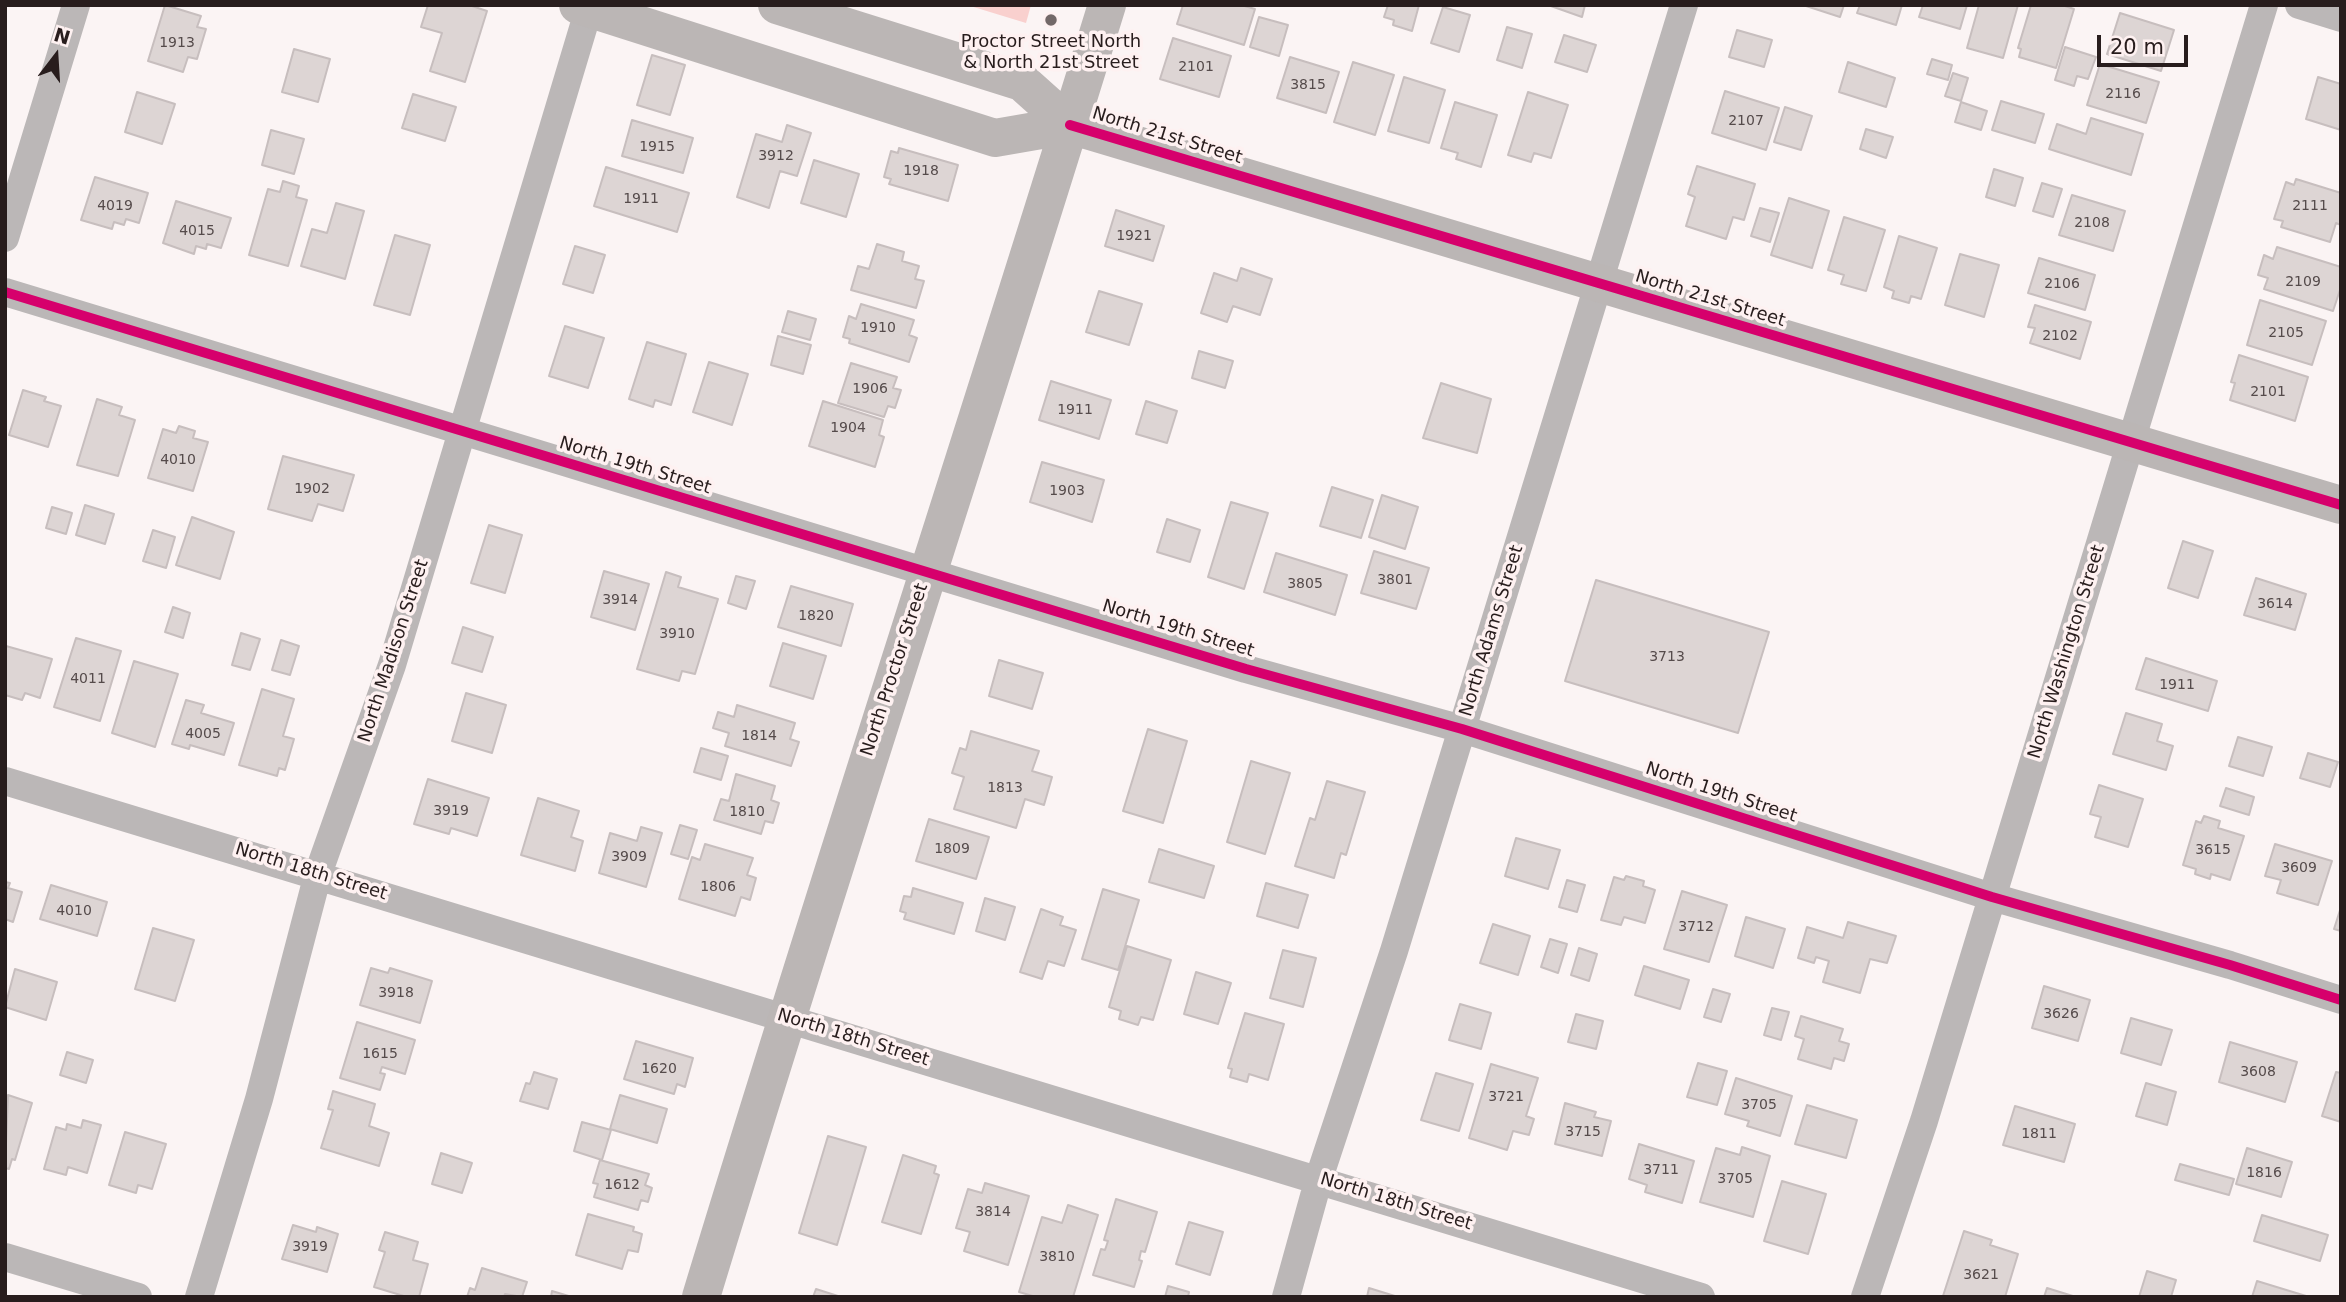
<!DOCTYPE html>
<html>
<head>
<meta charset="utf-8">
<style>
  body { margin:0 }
  #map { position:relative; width:2346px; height:1302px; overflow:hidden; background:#fbf4f4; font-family:"DejaVu Sans",sans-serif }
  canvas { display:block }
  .frame { position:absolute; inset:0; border:7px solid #281d1d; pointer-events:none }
  .north { position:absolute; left:21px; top:21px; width:70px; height:70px; -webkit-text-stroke:5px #fef1f1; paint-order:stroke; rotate:17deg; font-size:19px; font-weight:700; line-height:28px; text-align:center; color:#281d1d }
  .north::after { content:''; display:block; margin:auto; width:24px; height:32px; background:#281d1d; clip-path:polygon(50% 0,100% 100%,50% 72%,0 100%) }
  .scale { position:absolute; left:2097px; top:35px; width:91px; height:32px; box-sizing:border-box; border:4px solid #281d1d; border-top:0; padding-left:9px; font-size:21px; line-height:24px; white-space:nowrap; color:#281d1d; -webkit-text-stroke:5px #fef1f1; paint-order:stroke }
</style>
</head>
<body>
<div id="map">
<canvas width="2346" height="1302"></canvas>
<div class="frame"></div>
<div class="north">N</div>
<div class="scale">20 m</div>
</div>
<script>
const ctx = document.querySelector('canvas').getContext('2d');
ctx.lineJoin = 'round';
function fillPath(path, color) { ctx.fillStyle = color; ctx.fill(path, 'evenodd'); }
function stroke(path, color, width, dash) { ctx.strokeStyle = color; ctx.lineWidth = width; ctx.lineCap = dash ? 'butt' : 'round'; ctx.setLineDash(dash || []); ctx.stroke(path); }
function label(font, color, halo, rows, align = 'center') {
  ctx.font = font + ' "DejaVu Sans",sans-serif'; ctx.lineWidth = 7; ctx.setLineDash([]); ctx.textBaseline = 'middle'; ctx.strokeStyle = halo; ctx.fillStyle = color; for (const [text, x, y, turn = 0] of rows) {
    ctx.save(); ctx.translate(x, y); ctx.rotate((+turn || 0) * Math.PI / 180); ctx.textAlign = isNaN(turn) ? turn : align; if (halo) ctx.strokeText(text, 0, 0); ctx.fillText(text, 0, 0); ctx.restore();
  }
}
fillPath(new Path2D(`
  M967 5H1031L1026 23Z`), '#f9d0ce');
const building = new Path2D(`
  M165 5 201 16 197 27 206 29 197 59 188 57 183 72 148 61Z
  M428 5H469L487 11 465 82 430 71 442 33 421 27Z
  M1183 5H1241L1255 9 1244 45 1177 24Z
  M1388 5H1419L1412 31 1393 25 1394 20 1384 17Z
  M1548 5H1585L1582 17Z
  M1803 5H1844L1840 17Z
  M1860 5H1902L1896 25 1857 13Z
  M1923 5H1967L1960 29 1919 17Z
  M1979 5H2018L2003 58 1967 48Z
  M2031 5H2062L2074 9 2056 68 2019 57 2021 49 2018 48Z
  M1443 7 1470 15 1459 52 1431 43Z
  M2120 13 2174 30 2161 71 2107 54Z
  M1259 17 1288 25 1279 56 1250 47Z
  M1507 27 1532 34 1522 68 1497 60Z
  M1737 30 1772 40 1764 67 1729 57Z
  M1564 35 1596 45 1587 72 1555 62Z
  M1173 38 1231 56 1219 97 1160 79Z
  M2065 47 2096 57 2088 79 2077 76 2074 86 2055 80Z
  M294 49 330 59 318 102 282 92Z
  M652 55 685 65 670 115 637 105Z
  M1290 57 1339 72 1326 113 1277 98Z
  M1932 59 1952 65 1948 80 1927 74Z
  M1353 62 1394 75 1375 135 1334 122Z
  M1848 62 1895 78 1886 107 1839 92Z
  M2100 64 2159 82 2146 123 2087 105Z
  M1953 73 1968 78 1961 101 1945 96Z
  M1404 77 1445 90 1429 143 1388 131Z
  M2318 77 2341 84V130L2306 119Z
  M1725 91 1779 108 1766 150 1712 133Z
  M137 92 175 104 162 144 125 132Z
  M1528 92 1568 105 1551 158 1534 153 1531 162 1508 155Z
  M413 94 456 107 445 141 402 128Z
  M2001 101 2044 114 2035 143 1992 130Z
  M1455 102 1497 115 1481 167 1456 159 1458 153 1441 148Z
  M1961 102 1987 111 1981 130 1955 122Z
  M1785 107 1812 116 1801 150 1774 142Z
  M2091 118 2143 134 2131 175 2049 149 2057 124 2086 134Z
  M632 120 693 138 683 173 622 156Z
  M787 125 811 133 797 176 780 171 769 208 737 197 756 134 782 142Z
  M1866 129 1893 137 1886 158 1860 149Z
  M271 130 304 139 294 174 262 165Z
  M899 148 958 165 948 201 889 184 891 179 884 177 891 151 898 153Z
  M814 160 859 174 846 217 801 203Z
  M1697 166 1755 184 1744 220 1733 217 1726 239 1686 226 1695 197 1688 194Z
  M606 167 689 193 677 232 594 206Z
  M1994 169 2023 178 2015 206 1986 197Z
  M95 177 148 193 139 223 126 219 124 225 114 222 112 229 81 220Z
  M2296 179 2341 193V225L2336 223 2330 242 2281 227 2283 221 2274 219 2286 182 2294 185Z
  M283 181 299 186 296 197 307 200 288 266 249 255 268 189 280 192Z
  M2042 183 2062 189 2053 217 2033 211Z
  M2072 195 2125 211 2113 251 2059 235Z
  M1789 198 1829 211 1812 268 1771 255Z
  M176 201 231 218 221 248 207 244 206 249 196 246 194 254 163 243Z
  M336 203 364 211 345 279 301 266 312 229 327 233Z
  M1760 208 1779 213 1770 242 1751 236Z
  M1116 210 1164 226 1153 261 1105 246Z
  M1844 217 1885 230 1866 291 1841 284 1844 275 1828 270Z
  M395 235 430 245 410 315 374 305Z
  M1899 236 1937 248 1921 299 1911 296 1909 303 1892 298 1894 291 1884 287Z
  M877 244 904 252 902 261 919 266 915 279 924 281 916 308 851 290 858 266 869 269Z
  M575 246 605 255 593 293 563 284Z
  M2277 247 2341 267V287L2333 311 2264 289 2268 278 2258 275 2264 255 2273 259Z
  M1960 254 1999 265 1984 317 1945 305Z
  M2039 258 2095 275 2085 310 2028 293Z
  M1241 268 1272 279 1260 315 1233 306 1227 322 1201 313 1214 273 1237 281Z
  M1099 291 1142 304 1129 345 1086 332Z
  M2260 300 2326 321 2312 365 2247 345Z
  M861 304 914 320 909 335 917 338 909 362 849 343 850 339 843 337 849 316 856 319Z
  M2035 305 2091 322 2080 359 2030 343 2035 328 2028 327Z
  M788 311 816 319 810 340 782 332Z
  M565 326 604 338 588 388 549 376Z
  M778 336 811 345 803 374 771 365Z
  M647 342 686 354 671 405 655 400 653 407 629 399Z
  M1199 351 1233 361 1225 388 1192 378Z
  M2239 355 2308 377 2295 421 2230 400 2235 383 2231 382Z
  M709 362 748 374 732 425 693 412Z
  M851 363 897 377 893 388 901 390 895 408 888 406 884 417 838 403Z
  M1051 381 1111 400 1099 439 1039 420Z
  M1441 383 1491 399 1477 453 1423 438Z
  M23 390 46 397 44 401 61 406 48 447 9 435Z
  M97 399 122 407 119 415 135 420 118 476 77 465Z
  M823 401 883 420 879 435 884 437 875 467 809 446Z
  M1146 401 1177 411 1167 443 1136 434Z
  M179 426 195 431 193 438 208 442 193 491 148 478 163 429 176 433Z
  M283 456 354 475 343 511 318 504 312 521 268 509Z
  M1042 462 1104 480 1092 522 1030 502Z
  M1332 487 1373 500 1361 538 1320 526Z
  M1382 495 1418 507 1405 549 1369 537Z
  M1231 502 1268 513 1244 589 1208 577Z
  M85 505 114 514 105 544 76 535Z
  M52 507 72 513 66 534 46 528Z
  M192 517 234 532 220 579 176 565Z
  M1167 519 1200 530 1190 562 1157 552Z
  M489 525 522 535 505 593 471 583Z
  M153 530 175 537 166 568 143 561Z
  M2183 541 2213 551 2198 598 2168 588Z
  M1374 551 1429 568 1416 609 1361 593Z
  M1276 553 1347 575 1335 615 1264 592Z
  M604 571 649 584 635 630 591 617Z
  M666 572 681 577 678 587 718 599 695 674 682 671 679 681 637 669Z
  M736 576 755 581 746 609 728 603Z
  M2256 578 2306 594 2295 630 2244 615Z
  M1596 580 1769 632 1738 733 1565 681Z
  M791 586 853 604 841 646 778 627Z
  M173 607 190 613 183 638 165 632Z
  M463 627 493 637 482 672 452 663Z
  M241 633 260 639 250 670 232 665Z
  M76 638 121 651 100 721 54 707Z
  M281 640 299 646 290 675 272 670Z
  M783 643 826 656 813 699 770 686Z
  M6 646 52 659 40 698 25 693 22 700 5 695Z
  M2146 658 2217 681 2208 711 2136 689Z
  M999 660 1043 673 1032 709 989 696Z
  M134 661 178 674 155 747 112 733Z
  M262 689 294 699 283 736 294 739 285 770 279 768 277 776 239 765Z
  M466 693 506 705 492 753 452 741Z
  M186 700 204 705 201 713 234 723 224 755 190 745 189 749 172 744Z
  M737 705 795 723 790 739 799 742 791 766 725 746 729 733 713 728 718 712 734 717Z
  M2126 713 2162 724 2157 741 2173 746 2166 770 2113 754Z
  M1148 729 1187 741 1163 823 1123 811Z
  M971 731 1039 751 1032 771 1052 777 1044 805 1025 799 1016 828 954 809 964 777 952 773 960 748 966 750Z
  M2238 737 2272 747 2263 776 2229 766Z
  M701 748 728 756 721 780 694 772Z
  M2308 753 2338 762 2330 787 2300 778Z
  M1251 761 1290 773 1265 854 1227 842Z
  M736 774 775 786 771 800 779 803 773 823 765 821 761 834 714 820 721 799 729 801Z
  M428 779 489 798 477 836 451 828 449 834 414 824Z
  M1327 781 1365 792 1346 855 1341 853 1334 878 1295 866 1310 818 1315 820Z
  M2099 785 2143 799 2128 847 2095 837 2101 817 2090 814Z
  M2226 788 2254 797 2249 815 2220 806Z
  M538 798 579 811 571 837 583 841 575 871 521 855Z
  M2204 816 2220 821 2218 828 2244 836 2230 880 2211 874 2210 879 2195 874 2196 869 2183 865 2196 821 2201 823Z
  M929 819 989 837 976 879 916 861Z
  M680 825 697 830 688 859 671 854Z
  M641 827 662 833 646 887 599 873 610 833 637 841Z
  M1516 838 1560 850 1548 889 1505 876Z
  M705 844 753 858 747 875 756 878 750 900 741 897 735 916 679 899 692 857 700 860Z
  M2275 844 2332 861 2318 905 2277 893 2281 880 2265 876Z
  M1159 849 1214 866 1204 898 1149 882Z
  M1626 876 1644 881 1643 886 1655 890 1645 923 1624 917 1621 925 1601 920 1614 877 1624 880Z
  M1567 880 1585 885 1577 912 1559 907Z
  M5 882 10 883 8 888 22 892 13 922 5 919Z
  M1266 883 1308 895 1298 928 1257 916Z
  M51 885 107 902 97 936 40 919Z
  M913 888 963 903 954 934 904 919 906 913 900 911 904 896 911 897Z
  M1103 889 1139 900 1118 970 1082 959Z
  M1682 891 1727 905 1709 962 1664 949Z
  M985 898 1015 907 1005 940 976 931Z
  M2341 907V931L2334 929Z
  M1041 909 1063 917 1060 925 1076 930 1064 966 1048 961 1042 979 1020 972Z
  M1746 917 1785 929 1773 968 1735 956Z
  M1848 922 1896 936 1887 963 1870 959 1860 993 1823 982 1829 961 1816 957 1814 963 1798 958 1807 927 1843 938Z
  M1493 924 1530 936 1518 975 1480 963Z
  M153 928 194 940 175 1001 135 989Z
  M1550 939 1567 944 1558 973 1541 967Z
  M1127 946 1171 960 1153 1020 1141 1017 1138 1025 1119 1019 1121 1011 1109 1007Z
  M1579 948 1597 954 1589 981 1571 975Z
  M1283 950 1316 958 1303 1007 1270 998Z
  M1644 966 1689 980 1680 1009 1635 995Z
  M371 968 388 973 390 968 432 981 420 1023 360 1005Z
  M15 969 57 982 46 1020 5 1007Z
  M1196 972 1231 983 1218 1024 1184 1014Z
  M2044 986 2090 1000 2078 1041 2032 1028Z
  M1713 989 1730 994 1721 1022 1704 1017Z
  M1460 1004 1491 1013 1481 1049 1449 1040Z
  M1772 1008 1789 1012 1781 1040 1764 1035Z
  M1245 1013 1284 1024 1268 1080 1249 1074 1247 1082 1230 1077 1232 1069 1228 1068Z
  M1576 1014 1603 1021 1596 1049 1568 1042Z
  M1801 1016 1843 1029 1839 1041 1849 1044 1844 1061 1834 1058 1831 1069 1798 1059 1804 1039 1795 1036Z
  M2131 1018 2172 1030 2161 1065 2121 1053Z
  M357 1022 415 1040 405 1074 382 1067 380 1073 385 1074 380 1090 340 1078Z
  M636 1041 693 1058 685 1087 677 1084 674 1094 624 1079Z
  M2230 1042 2297 1062 2285 1102 2219 1082Z
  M67 1052 93 1060 86 1083 60 1075Z
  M1698 1063 1727 1071 1717 1105 1687 1097Z
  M1491 1064 1538 1078 1526 1116 1534 1119 1529 1135 1513 1131 1507 1150 1469 1138Z
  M534 1072 557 1079 548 1109 520 1101 526 1083 530 1084Z
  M2336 1072 2341 1073V1122L2322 1116Z
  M1436 1073 1473 1084 1459 1131 1421 1120Z
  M1736 1078 1792 1096 1780 1136 1747 1126 1749 1121 1725 1114Z
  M2146 1083 2176 1092 2167 1125 2136 1116Z
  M333 1091 375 1104 369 1126 389 1133 379 1166 321 1148 333 1110 328 1109Z
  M8 1095 32 1103 15 1160 12 1159 9 1169 5 1168Z
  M620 1095 667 1109 657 1143 610 1129Z
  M1565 1103 1596 1112 1594 1117 1611 1121 1602 1156 1555 1144Z
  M1807 1105 1857 1120 1846 1158 1795 1144Z
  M2015 1106 2075 1124 2064 1162 2003 1145Z
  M83 1120 101 1125 87 1173 68 1167 66 1175 44 1169 56 1127 66 1130 67 1124 81 1128Z
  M582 1122 611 1130 602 1160 574 1151Z
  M125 1132 166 1144 152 1189 138 1185 136 1193 109 1185Z
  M828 1136 866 1147 837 1245 799 1233Z
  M1639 1144 1694 1161 1682 1203 1645 1192 1647 1185 1629 1179Z
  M1742 1147 1770 1156 1753 1217 1700 1202 1716 1148 1740 1155Z
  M2247 1148 2292 1162 2281 1197 2236 1184Z
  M441 1153 472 1163 462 1193 432 1184Z
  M903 1155 936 1166 934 1173 939 1175 921 1234 882 1222Z
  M600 1160 649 1174 645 1185 652 1188 648 1202 641 1200 638 1210 594 1197 598 1184 593 1183Z
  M2180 1164 2234 1179 2229 1195 2175 1180Z
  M1782 1181 1826 1194 1808 1254 1764 1241Z
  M985 1183 1029 1196 1008 1265 964 1251 970 1232 956 1228 968 1189 982 1193Z
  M1116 1199 1157 1212 1145 1252 1141 1251 1139 1260 1142 1261 1134 1287 1093 1275 1101 1249 1105 1250 1108 1241 1104 1240Z
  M1068 1205 1098 1215 1073 1297H1036L1019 1292 1042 1217 1062 1223Z
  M588 1214 634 1227 633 1231 642 1234 638 1252 628 1250 622 1269 576 1255Z
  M2262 1215 2328 1235 2320 1261 2254 1241Z
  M1189 1222 1223 1232 1210 1275 1176 1264Z
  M293 1225 316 1232 317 1227 338 1234 327 1272 282 1259Z
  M1964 1231 1992 1240 1990 1245 2018 1254 2005 1297 1943 1296Z
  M385 1232 418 1242 413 1260 428 1264 419 1297H407L374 1287 385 1252 379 1250Z
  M482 1268 527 1282 522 1297 505 1294 504 1297H467L470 1288 475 1290Z
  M2147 1271 2176 1280 2171 1297H2139Z
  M2257 1281 2306 1296V1297H2252Z
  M1168 1286 1189 1292 1188 1297H1165Z
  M1369 1288 1398 1297H1367Z
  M2047 1288 2076 1297H2044Z
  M816 1289 841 1297H813Z
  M552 1291 572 1297H551Z`);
fillPath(building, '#ddd5d4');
stroke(building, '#c7bebe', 2);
stroke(new Path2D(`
  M2299 5 2341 18
  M5 238 76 5
  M5 292 1246 669 1462 729 1992 897 2230 965 2341 1000
  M5 781 1701 1297
  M5 1257 138 1297
  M199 1297 259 1099 318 874 392 665 590 5
  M1286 1297 1319 1178 1394 951 1684 5
  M1865 1297 1924 1121 2264 5`), '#bbb7b7', 28);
stroke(new Path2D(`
  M578 5 995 138 1070 125
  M777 5 1022 82 1070 125 2341 505
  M701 1297C832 865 974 437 1107 5`), '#bbb6b5', 38);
stroke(new Path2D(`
  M1070 125 2341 505
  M5 292 1246 669 1462 729 1992 897 2230 965 2341 1000`), '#d6006c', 10);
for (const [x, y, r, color] of [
  [1051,20,7,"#726868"]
]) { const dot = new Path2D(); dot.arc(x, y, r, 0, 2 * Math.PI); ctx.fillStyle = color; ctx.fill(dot); stroke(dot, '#fef1f1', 2.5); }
label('14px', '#554b4b', null, [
  ["1913",177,43],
  ["2101",1196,67],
  ["3815",1308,85],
  ["2116",2123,94],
  ["2107",1746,121],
  ["1915",657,147],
  ["3912",776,156],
  ["1918",921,171],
  ["1911",641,199],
  ["4019",115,206],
  ["2111",2310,206],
  ["2108",2092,223],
  ["4015",197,231],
  ["1921",1134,236],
  ["2109",2303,282],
  ["2106",2062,284],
  ["1910",878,328],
  ["2105",2286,333],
  ["2102",2060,336],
  ["1906",870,389],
  ["2101",2268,392],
  ["1911",1075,410],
  ["1904",848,428],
  ["4010",178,460],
  ["1902",312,489],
  ["1903",1067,491],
  ["3801",1395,580],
  ["3805",1305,584],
  ["3914",620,600],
  ["3614",2275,604],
  ["1820",816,616],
  ["3910",677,634],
  ["3713",1667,657],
  ["4011",88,679],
  ["1911",2177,685],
  ["4005",203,734],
  ["1814",759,736],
  ["1813",1005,788],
  ["3919",451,811],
  ["1810",747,812],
  ["1809",952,849],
  ["3615",2213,850],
  ["3909",629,857],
  ["3609",2299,868],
  ["1806",718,887],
  ["4010",74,911],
  ["3712",1696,927],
  ["3918",396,993],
  ["3626",2061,1014],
  ["1615",380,1054],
  ["1620",659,1069],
  ["3608",2258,1072],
  ["3721",1506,1097],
  ["3705",1759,1105],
  ["3715",1583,1132],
  ["1811",2039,1134],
  ["3711",1661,1170],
  ["1816",2264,1173],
  ["3705",1735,1179],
  ["1612",622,1185],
  ["3814",993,1212],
  ["3919",310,1247],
  ["3810",1057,1257],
  ["3621",1981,1275]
]);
label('18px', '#281d1d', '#fef1f1', [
  ["Proctor Street North",1051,42],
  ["& North 21st Street",1051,63]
]);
label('18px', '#281d1d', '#fef1f1', [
  ["North 21st Street",1167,136,17],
  ["North 21st Street",1710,299,17],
  ["North 19th Street",635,466,17],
  ["North 19th Street",1178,629,17],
  ["North Adams Street",1492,631,-73],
  ["North Madison Street",394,651,-72],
  ["North Washington Street",2067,652,-73],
  ["North Proctor Street",895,670,-72],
  ["North 19th Street",1721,793,18],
  ["North 18th Street",311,872,17],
  ["North 18th Street",853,1038,17],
  ["North 18th Street",1396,1202,17]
]);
</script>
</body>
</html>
